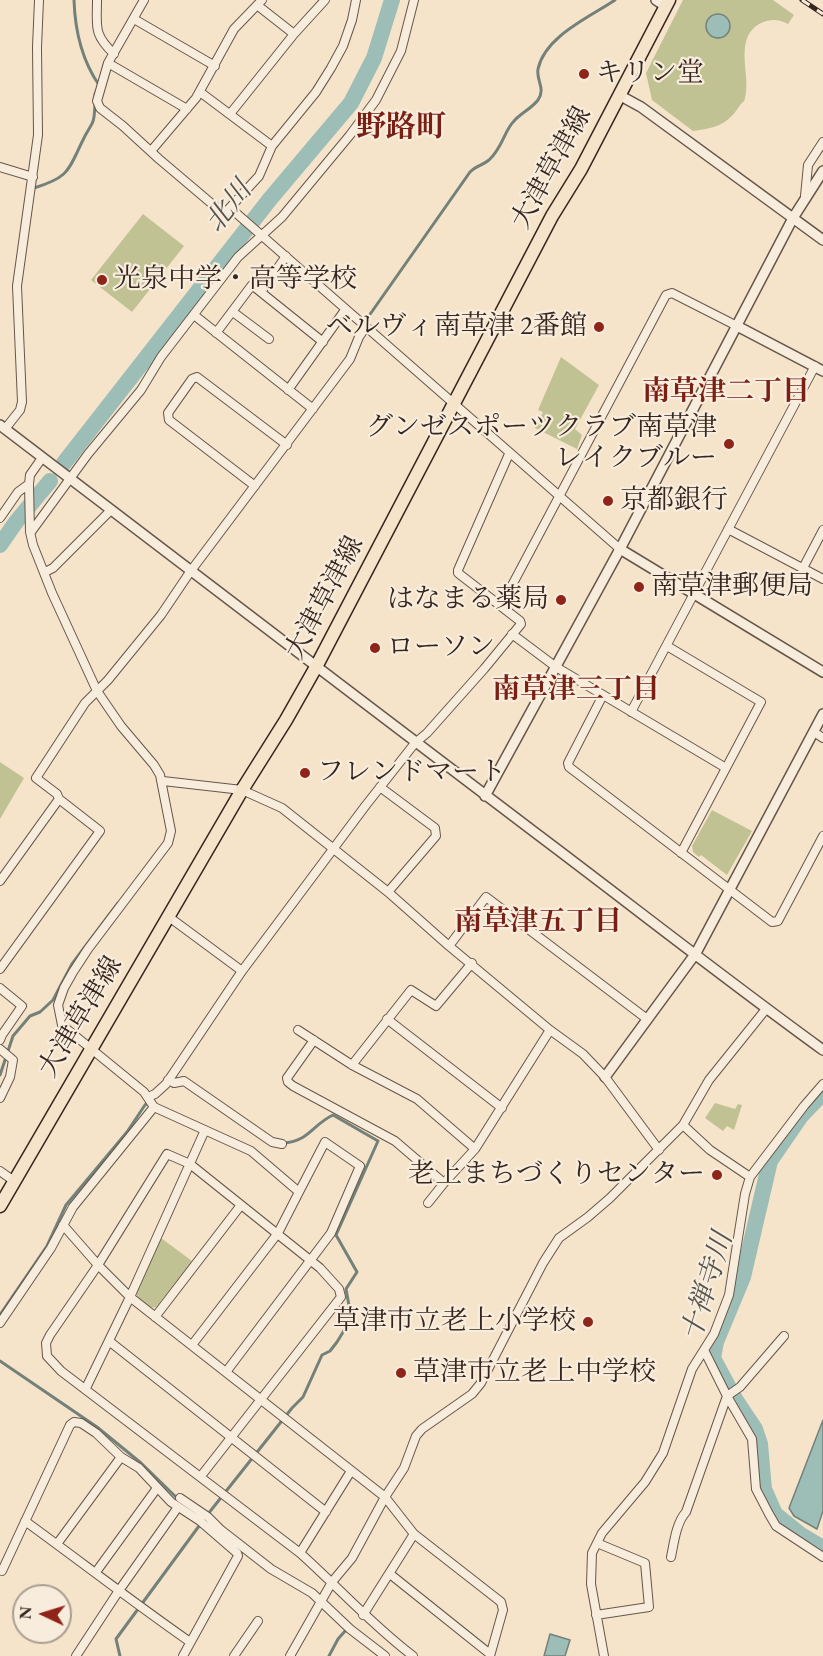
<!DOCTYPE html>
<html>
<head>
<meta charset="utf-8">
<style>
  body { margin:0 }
  #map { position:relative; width:823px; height:1656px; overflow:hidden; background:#f5e4ca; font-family:"EB Garamond",serif }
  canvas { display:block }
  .north { position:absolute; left:12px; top:1584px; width:60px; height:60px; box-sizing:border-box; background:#f8eddd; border:2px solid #aa9d91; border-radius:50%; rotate:274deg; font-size:16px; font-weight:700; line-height:24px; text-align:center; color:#36261f }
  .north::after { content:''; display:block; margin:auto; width:21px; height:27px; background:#8f2418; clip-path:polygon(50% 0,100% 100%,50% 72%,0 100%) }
</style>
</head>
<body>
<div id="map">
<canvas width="823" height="1656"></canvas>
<div class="north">N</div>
</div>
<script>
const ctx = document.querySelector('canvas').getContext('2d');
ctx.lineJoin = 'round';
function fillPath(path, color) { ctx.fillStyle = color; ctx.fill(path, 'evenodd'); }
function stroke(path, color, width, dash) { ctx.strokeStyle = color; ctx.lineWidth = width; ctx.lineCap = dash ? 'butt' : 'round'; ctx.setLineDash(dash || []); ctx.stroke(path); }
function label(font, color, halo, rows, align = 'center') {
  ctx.font = font + ' "EB Garamond","Noto Serif JP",serif'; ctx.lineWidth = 4.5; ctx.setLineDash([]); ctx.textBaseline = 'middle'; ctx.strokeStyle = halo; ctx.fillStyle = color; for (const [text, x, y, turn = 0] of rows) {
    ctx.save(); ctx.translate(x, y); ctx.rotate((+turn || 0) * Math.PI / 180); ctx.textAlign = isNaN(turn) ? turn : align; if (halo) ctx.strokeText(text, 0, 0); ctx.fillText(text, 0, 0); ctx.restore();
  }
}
fillPath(new Path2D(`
  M683 0H773L794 15 788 24C779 19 770 19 761 23 732 38 752 76 745 98 745 101 742 103 740 105 728 125 715 128 693 131L652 100 646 73Z
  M143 214 184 246 132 312 91 280Z
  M561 357 599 385 575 429 582 435 577 449 535 428 543 412 538 410Z
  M0 762 24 778 0 819Z
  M712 810 752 831 727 875 701 855 699 857 693 852 692 846Z
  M715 1103 735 1109 738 1104 742 1105 734 1130 727 1126 723 1131 705 1118Z
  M161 1238 192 1261 156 1307 151 1308 137 1297V1288Z`), '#c1c293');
const water = new Path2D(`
  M706 26a12 12 0 1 1 24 0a12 12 0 1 1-24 0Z
  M823 1420V1511L817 1529 794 1516 789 1508Z
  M550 1634 570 1640 565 1656H544Z`);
fillPath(water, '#9cbeb7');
stroke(water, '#73817a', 1.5);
stroke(new Path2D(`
  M74 0C75 31 81 59 99 85L95 94V98
  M34 188C70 177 68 170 83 140 92 121 94 128 95 104
  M366 320 470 172C476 166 483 165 489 160 503 147 504 131 514 121 521 113 531 109 538 100 546 88 536 81 538 69 545 36 590 17 615 0
  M0 1075 13 1036 30 1016 40 1012 53 1000 72 964 118 903
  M0 1315 47 1246 66 1205 127 1132 145 1105 157 1096
  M0 1361 97 1427 141 1463 178 1499
  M208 1514 292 1408 303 1397 322 1355 330 1351 337 1342 348 1324 350 1311 346 1289 357 1272 336 1235 378 1141 333 1115C312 1125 308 1142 283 1143
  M120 1656 116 1639 199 1526
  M329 1656 338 1639 346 1630`), '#73817a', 3);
stroke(new Path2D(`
  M64 463 270 199 351 103 374 58 392 0
  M0 545 16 522 50 481
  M822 1094 801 1116 770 1161 743 1277 716 1342 713 1358 735 1399 755 1429 760 1444 764 1489 775 1514 801 1535 823 1548`), '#9cbeb7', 16);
const minor = new Path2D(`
  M97 0C97 27 93 34 114 54
  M144 0 108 63 97 101 100 108 123 126 159 159 218 209 236 213 620 549
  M257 5 294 34 325 0
  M134 19 215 66
  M108 63 187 109
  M200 92 272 146
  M230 114 294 34
  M151 151 196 98 234 29 262 0
  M0 167 33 177
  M805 196 808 165 823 142
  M226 212 259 176 272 146 316 92 331 68 343 46 352 20 356 0
  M261 292 286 256
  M233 312 269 339
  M194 315 313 409
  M216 333 252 285 323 342
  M288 390 345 310
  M5 429 20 410 22 402 17 286 38 135 37 47 39 0
  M42 458 30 475 29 484 30 532 33 545 52 593 97 691 121 726 154 765 160 775 171 831 168 843 88 949 73 972 64 988 58 1005 62 1025 144 1092 154 1107 251 1151 299 1192 278 1233 192 1345
  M255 486 169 420 168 413 192 379 197 377 287 445
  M0 518 18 492 29 484
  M728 529 823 579
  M31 532 88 454 141 390 161 357 238 257 282 217 350 135 376 100 401 51 414 0
  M803 568 823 530
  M45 572 53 568 111 510
  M501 606 666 295 672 293 737 326
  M512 634 556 667 726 768
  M667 646 761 702 681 853
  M603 695 568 763 569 767 772 922 778 921 823 836
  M631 712 815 366
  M814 732 823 738
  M163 781 242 790 282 808 388 892 449 946 550 1030 583 1054 605 1077 659 1150
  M380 787 435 828 436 836 388 892
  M59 799 57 794 36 778 85 703 108 680 161 615 190 572 350 359 359 337 365 328
  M0 881 59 799 100 831 0 969
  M169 917 242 971
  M449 946 486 897 647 1019
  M0 988 22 1006 2 1035 0 1040
  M387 1019 502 1108
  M298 1030 352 1065 417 1099 475 1149
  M314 1040 287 1078 288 1082 293 1086 395 1141 444 1183
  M0 1049 13 1060 10 1077 0 1098
  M352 1065 411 990 436 1006 472 963
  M168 1080 174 1083 184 1081 272 1142 282 1144
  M148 1097 155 1094 166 1084 242 971 366 805 415 743 427 733 484 669 521 624 520 621 458 573V570L509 454
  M683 1125 710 1150 750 1177
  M0 1171 14 1181
  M428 1203 444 1183 475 1149 550 1030
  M63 1225 98 1265 130 1297 385 1497 414 1534 501 1602 503 1610 490 1656
  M155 1317 241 1205
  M0 1323 51 1248 73 1207 154 1107
  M109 1341 326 1512
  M705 1352 727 1396 752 1439 756 1489 769 1514 776 1526 823 1557
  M226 1372 331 1233 360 1166 325 1142 299 1192
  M86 1388 130 1297 205 1130
  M201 1476 341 1297 339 1289 320 1268 190 1164 167 1154 98 1265 50 1335 46 1343 47 1356 61 1371 300 1553C338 1587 372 1625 413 1656
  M180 1498 208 1517 221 1530 271 1569 312 1593 350 1629 385 1656
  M25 1521C80 1561 134 1603 190 1642
  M57 1544 121 1457
  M300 1553 351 1471
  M671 1557C674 1543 676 1523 686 1512L727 1396 740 1387 784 1336
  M2 1571 70 1425 74 1422 81 1423 96 1433 121 1457 139 1468 171 1502 200 1521 237 1553 238 1556 183 1656
  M96 1572 157 1488
  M390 1574 490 1654
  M363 1615 414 1534
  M596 1615 649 1607 645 1563 597 1543
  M76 1656 118 1592 178 1507
  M234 1656 258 1621
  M290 1656 332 1582 352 1558 385 1497 404 1468 416 1436 422 1429 472 1394 481 1383 543 1263 559 1238 588 1217 610 1198 683 1125 709 1080 766 1009
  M604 1656 591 1584 592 1553 602 1533 645 1482 663 1453 692 1369 714 1334 729 1295 745 1194 750 1177 804 1106 823 1084`);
const tertiary = new Path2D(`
  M656 0 665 6
  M619 95 641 107 823 240
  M737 326 823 371
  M0 425C178 561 355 696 533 831 630 904 725 979 823 1050
  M620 549 823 672
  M485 796 620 549 793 218 823 171
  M605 1077 696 953 823 714`);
const primary = new Path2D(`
  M0 1206 242 790 286 720 316 667 552 216 581 169 669 0`);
stroke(minor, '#66564a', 10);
stroke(tertiary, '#66564a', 12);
stroke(primary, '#36261f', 15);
stroke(minor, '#f8eddd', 8);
stroke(tertiary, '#f8eddd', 9);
stroke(primary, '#f5e4ca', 12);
const rail = new Path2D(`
  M802 0 823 14`);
stroke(rail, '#36261f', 5);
stroke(rail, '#f8eddd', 3, [9]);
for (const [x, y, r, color] of [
  [584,74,6,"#8f2418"],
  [102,280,6,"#8f2418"],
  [599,327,6,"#8f2418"],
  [729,444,6,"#8f2418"],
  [608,501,6,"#8f2418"],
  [639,587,6,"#8f2418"],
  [561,600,6,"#8f2418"],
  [375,648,6,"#8f2418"],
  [305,773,6,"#8f2418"],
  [717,1175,6,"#8f2418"],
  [588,1322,6,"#8f2418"],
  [401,1373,6,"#8f2418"]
]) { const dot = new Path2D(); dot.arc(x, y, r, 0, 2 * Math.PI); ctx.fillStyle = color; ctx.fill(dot); stroke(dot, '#f8eddd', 2); }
label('27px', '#36261f', '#f8eddd', [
  ["キリン堂",596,74],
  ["光泉中学・高等学校",114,280],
  ["ベルヴィ南草津 2番館",587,327,"right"],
  ["グンゼスポーツクラブ南草津",717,428,"right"],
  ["レイクブルー",717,459,"right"],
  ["京都銀行",620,501],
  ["南草津郵便局",651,587],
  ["はなまる薬局",549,600,"right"],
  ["ローソン",387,648],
  ["フレンドマート",317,773],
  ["老上まちづくりセンター",705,1175,"right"],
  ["草津市立老上小学校",576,1322,"right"],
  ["草津市立老上中学校",413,1373]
], 'left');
label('27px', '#36261f', '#f8eddd', [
  ["大津草津線",552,168,-61],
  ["大津草津線",325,598,-62],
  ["大津草津線",81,1017,-59]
]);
label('italic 28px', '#55544d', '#f8eddd', [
  ["北川",229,207,-52],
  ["十禅寺川",708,1287,-73]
]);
label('bold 28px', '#7a1f14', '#f8eddd', [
  ["南草津二丁目",726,392],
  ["南草津三丁目",576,690],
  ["南草津五丁目",538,922]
]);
label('bold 30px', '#7a1f14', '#f8eddd', [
  ["野路町",401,128]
]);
</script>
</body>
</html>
